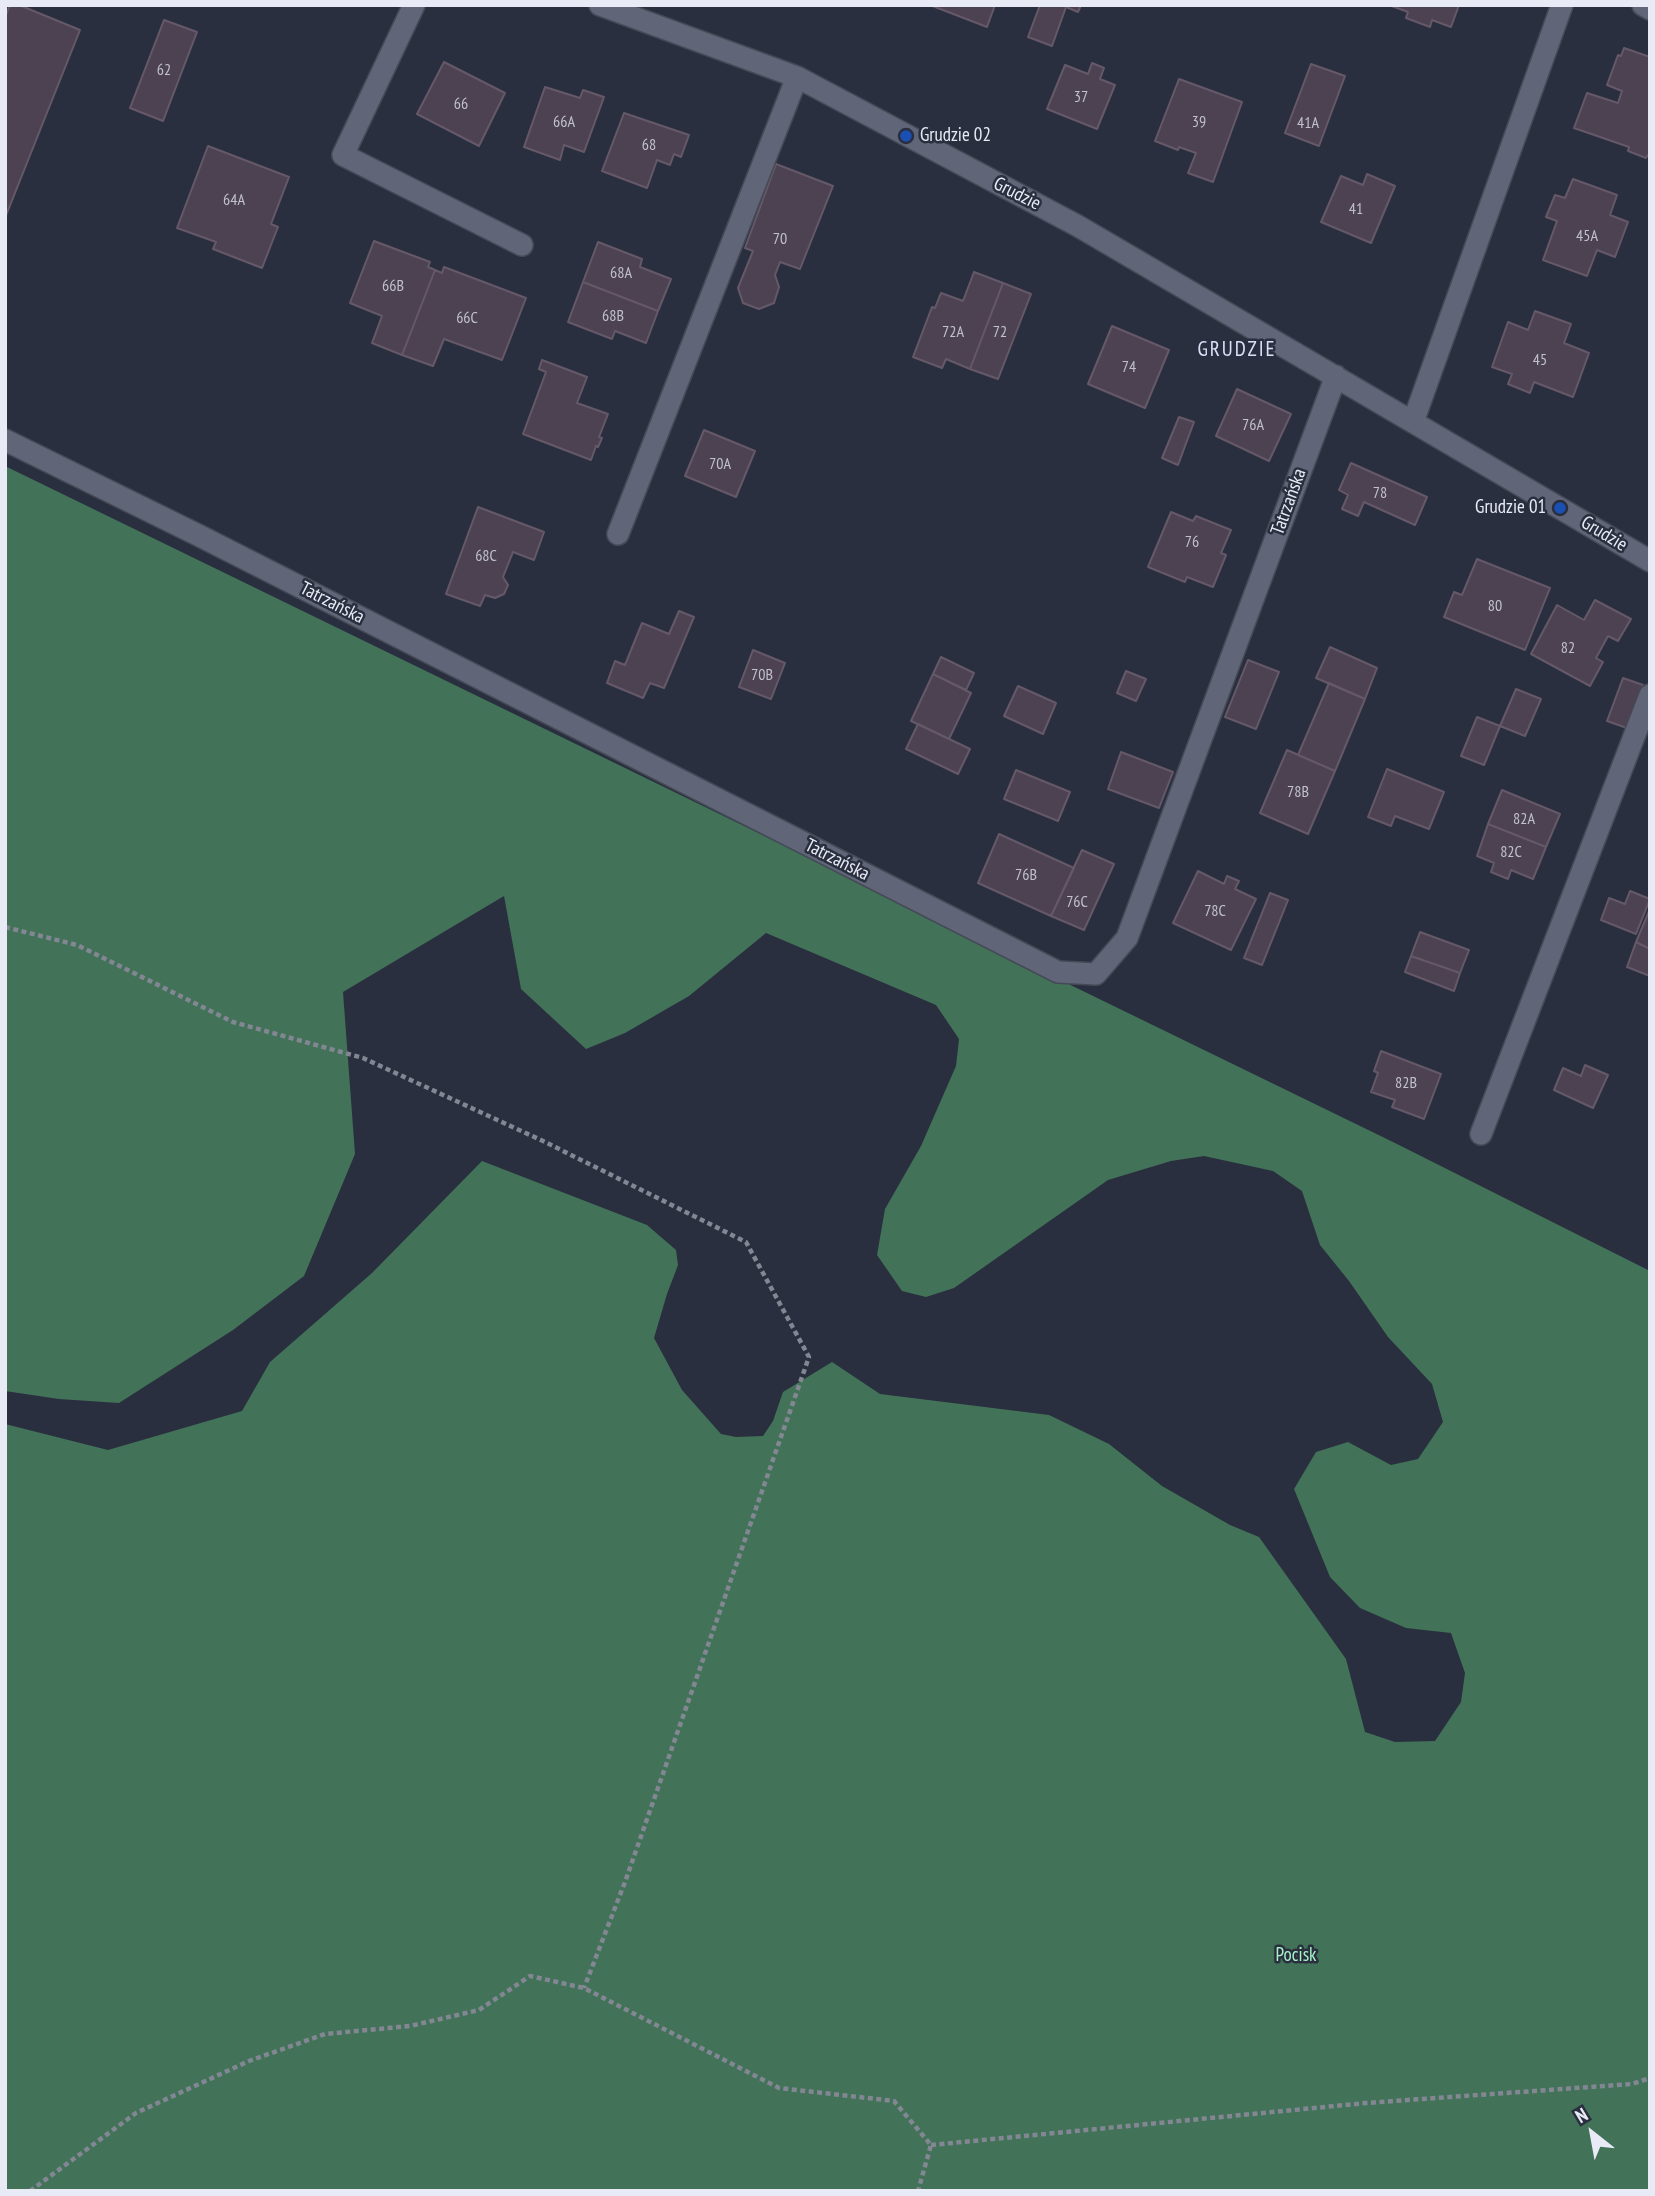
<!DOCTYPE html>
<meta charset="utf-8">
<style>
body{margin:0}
#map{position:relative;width:1655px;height:2196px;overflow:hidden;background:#2a2f3f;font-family:"PT Sans Narrow",sans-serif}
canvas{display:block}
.frame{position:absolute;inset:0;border:7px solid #e8ebf6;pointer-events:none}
.north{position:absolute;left:1557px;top:2098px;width:70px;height:70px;-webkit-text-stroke:5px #2a2f3f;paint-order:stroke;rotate:329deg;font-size:19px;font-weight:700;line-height:28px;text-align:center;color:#e8ebf6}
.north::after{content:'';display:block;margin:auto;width:24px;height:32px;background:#e8ebf6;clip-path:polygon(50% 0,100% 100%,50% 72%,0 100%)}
</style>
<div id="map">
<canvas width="1655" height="2196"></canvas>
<div class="frame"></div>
<div class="north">N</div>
</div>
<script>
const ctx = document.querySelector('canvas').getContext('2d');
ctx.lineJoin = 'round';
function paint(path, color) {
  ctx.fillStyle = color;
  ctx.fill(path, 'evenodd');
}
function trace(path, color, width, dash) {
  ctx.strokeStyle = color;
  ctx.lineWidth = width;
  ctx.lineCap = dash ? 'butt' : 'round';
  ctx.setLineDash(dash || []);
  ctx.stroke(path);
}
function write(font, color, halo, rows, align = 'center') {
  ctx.font = font + ' "PT Sans Narrow",sans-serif';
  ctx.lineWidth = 5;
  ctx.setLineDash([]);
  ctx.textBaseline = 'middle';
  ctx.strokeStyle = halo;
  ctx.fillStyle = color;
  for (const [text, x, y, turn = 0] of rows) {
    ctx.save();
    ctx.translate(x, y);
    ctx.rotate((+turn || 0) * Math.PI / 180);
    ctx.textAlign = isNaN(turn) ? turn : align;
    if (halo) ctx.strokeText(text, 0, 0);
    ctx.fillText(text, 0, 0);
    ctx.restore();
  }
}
paint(new Path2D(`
 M5,466L1395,1143L1650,1271V2191H5V1424L108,1450L242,1411L270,1362L372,1273L482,1161L647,1225L676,1250L678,1265L667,1294L654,1338L682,1390L721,1434L736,1437L763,1436L773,1421L783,1392L832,1362L880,1394L1049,1415L1109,1444L1162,1486L1230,1525L1259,1537L1346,1659L1365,1732L1395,1742L1435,1741L1461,1702L1465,1673L1451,1633L1406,1628L1360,1608L1330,1577L1294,1489L1316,1452L1348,1442L1391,1465L1418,1459L1443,1422L1432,1384L1388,1337L1349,1281L1320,1245L1302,1191L1273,1171L1204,1156L1171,1161L1108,1180L954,1288L926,1297L902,1291L877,1255L885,1209L921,1146L956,1066L959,1039L936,1005L766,933L689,996L625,1033L586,1049L521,989L504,896L343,992L355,1154L304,1276L233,1330L119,1403L59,1399L5,1391Z`), '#427258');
const building = new Path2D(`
 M10,5H19L80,30L5,218V17Z
 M930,5H995L987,27Z
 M1040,5H1081L1078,12L1066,7L1052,46L1028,37Z
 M1389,5H1459L1451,27L1432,20L1430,27L1406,18L1408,12Z
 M164,20L197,32L163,121L130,108Z
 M1624,48L1650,57V156L1648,155L1646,158L1628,151L1629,147L1574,128L1587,93L1618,103L1622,91L1607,85L1618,55L1621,56Z
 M444,62L505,93L479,146L417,114Z
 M1092,63L1104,68L1100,79L1115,85L1097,129L1047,109L1065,65L1088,74Z
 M1311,64L1345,76L1319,146L1285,133Z
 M1179,79L1242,102L1213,182L1188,173L1196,153L1179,147L1178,150L1155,141Z
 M545,87L580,98L583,90L604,97L584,152L564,145L560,160L524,147Z
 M624,113L689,135L681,157L674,154L670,165L657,160L647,188L602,171Z
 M208,146L289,177L271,224L278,227L262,268L213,249L216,242L177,228Z
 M776,164L833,186L800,269L780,262L775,275L779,287L774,303L759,309L743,303L738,288L753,251L745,248Z
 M1367,174L1395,186L1371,243L1321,222L1341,176L1363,185Z
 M1573,179L1617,195L1610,215L1628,222L1615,257L1597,250L1587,276L1543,260L1557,221L1546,217L1555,195L1565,198Z
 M374,241L430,262L428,267L435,270L402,355L372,343L382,316L350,303Z
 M598,242L642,259L640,267L671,279L658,311L583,282Z
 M444,267L526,298L502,360L444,339L433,366L402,355L435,270L442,273Z
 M974,272L1003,283L970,369L946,359L942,368L913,357L932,307L935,308L941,293L963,301Z
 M583,282L658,311L646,343L615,331L612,339L568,322Z
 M1003,283L1031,294L998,379L970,369Z
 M1535,311L1571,324L1564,343L1589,353L1573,397L1534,382L1530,393L1508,384L1512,374L1492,367L1508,322L1528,330Z
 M1112,326L1169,350L1145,408L1088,384Z
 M542,360L587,377L577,403L608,414L599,437L602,438L598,447L596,446L591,460L523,434L546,372L539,369Z
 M1237,389L1291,414L1269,461L1216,436Z
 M1179,417L1194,422L1178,465L1162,458Z
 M704,430L755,451L736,497L685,476Z
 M1351,463L1427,497L1415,525L1364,502L1358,516L1342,509L1348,495L1339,490Z
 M478,507L544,532L534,560L513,552L503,577L508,585L504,594L495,598L485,595L480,606L446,594Z
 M1171,512L1193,521L1196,516L1231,530L1221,553L1226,555L1213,587L1187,577L1185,582L1148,567Z
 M1477,559L1550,588L1525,650L1444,617L1454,592L1462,595Z
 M1595,600L1631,619L1618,641L1608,636L1596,658L1603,662L1590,686L1531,654L1557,605L1584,620Z
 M679,611L694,617L664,688L650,683L643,698L607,683L615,661L625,665L642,623L669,634Z
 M1330,647L1377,668L1365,699L1316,678Z
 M753,650L785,663L771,699L739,687Z
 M941,657L974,673L966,690L933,674Z
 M1248,660L1279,672L1256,729L1225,717Z
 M1126,671L1146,679L1136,701L1117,693Z
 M933,674L971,693L949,739L911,721Z
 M1623,678L1643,685L1627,728L1607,721Z
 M1329,683L1365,699L1335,771L1298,755Z
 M1018,686L1056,703L1043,734L1004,716Z
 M1516,689L1541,699L1525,736L1500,726Z
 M1477,717L1500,726L1484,765L1461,756Z
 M918,724L970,749L958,774L906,749Z
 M1287,750L1335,771L1308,834L1260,813Z
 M1121,752L1173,772L1159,808L1108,789Z
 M1387,769L1444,792L1429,829L1395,816L1391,826L1368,817Z
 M1016,770L1070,792L1058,821L1004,799Z
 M1502,790L1560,814L1546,847L1488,824Z
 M1488,824L1546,847L1533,879L1511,870L1508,879L1491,872L1494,863L1477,856Z
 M999,834L1074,868L1051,916L978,883Z
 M1082,850L1114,864L1084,930L1051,916Z
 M1198,871L1224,884L1227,876L1239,881L1235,889L1256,899L1231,950L1173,923Z
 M1630,891L1650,899L1636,934L1601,920L1609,898L1625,904Z
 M1270,893L1288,900L1262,965L1244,958Z
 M1650,909V949L1636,942Z
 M1420,932L1469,950L1460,973L1411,956Z
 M1636,942L1650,949V976L1627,967Z
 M1411,956L1460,973L1454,991L1405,972Z
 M1381,1051L1441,1074L1424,1119L1392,1107L1395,1100L1371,1092L1378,1073L1374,1071Z
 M1585,1065L1608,1075L1593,1108L1554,1090L1563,1068L1581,1076Z`);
paint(building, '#4d4251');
trace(building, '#655969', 2);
const minor = new Path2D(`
 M414,5L343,155L522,245
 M600,5L797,77L1078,226L1650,561
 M1643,5L1650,9
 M1413,422L1562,5
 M5,440L200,536L1058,972L1096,974L1127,938L1336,376
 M618,534L797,77
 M1481,1134L1650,695`);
trace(minor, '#464a57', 24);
trace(new Path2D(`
 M5,927L77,945L233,1022L363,1058L543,1141L746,1242L809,1357L625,1882L584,1988
 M931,2145L1366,2103L1632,2084L1650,2078
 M30,2191L136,2113L249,2061L325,2034L410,2026L479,2010L530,1976L584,1988L779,2088L894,2101L931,2145L918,2191`), '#838794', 4.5, [5, 3.5]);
trace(minor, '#606678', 21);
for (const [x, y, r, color] of [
 [906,136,7,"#1a4fb4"],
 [1560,508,7,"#1a4fb4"]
]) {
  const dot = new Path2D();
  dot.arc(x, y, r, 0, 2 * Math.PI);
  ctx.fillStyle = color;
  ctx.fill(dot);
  trace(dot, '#2a2f3f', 2.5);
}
write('16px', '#c1c1cd', null, [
 ["62",164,70],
 ["37",1081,97],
 ["66",461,104],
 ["66A",564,122],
 ["39",1199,122],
 ["41A",1308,123],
 ["68",649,145],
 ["64A",234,200],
 ["41",1356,209],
 ["45A",1587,236],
 ["70",780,239],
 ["68A",621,273],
 ["66B",393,286],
 ["68B",613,316],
 ["66C",467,318],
 ["72A",953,332],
 ["72",1000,332],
 ["45",1540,360],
 ["74",1129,367],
 ["76A",1253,425],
 ["70A",720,464],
 ["78",1380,493],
 ["76",1192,542],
 ["68C",486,556],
 ["80",1495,606],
 ["82",1568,648],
 ["70B",762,675],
 ["78B",1298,792],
 ["82A",1524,819],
 ["82C",1511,852],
 ["76B",1026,875],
 ["76C",1077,902],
 ["78C",1215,911],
 ["82B",1406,1083]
]);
write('19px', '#e8ebf6', '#2a2f3f', [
 ["Grudzie 02",920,136],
 ["Grudzie 01",1546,508,"right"]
], 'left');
write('19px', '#e8ebf6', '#2a2f3f', [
 ["Grudzie",1017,194,27],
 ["Tatrzańska",1289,502,-70],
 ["Grudzie",1604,534,31],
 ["Tatrzańska",332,603,27],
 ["Tatrzańska",837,860,27]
]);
write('19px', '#a6f4c7', '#2a2f3f', [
 ["Pocisk",1296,1956]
]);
ctx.letterSpacing = '2px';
write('21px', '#d9e0f5', '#2a2f3f', [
 ["GRUDZIE",1237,350]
]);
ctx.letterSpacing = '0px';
</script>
